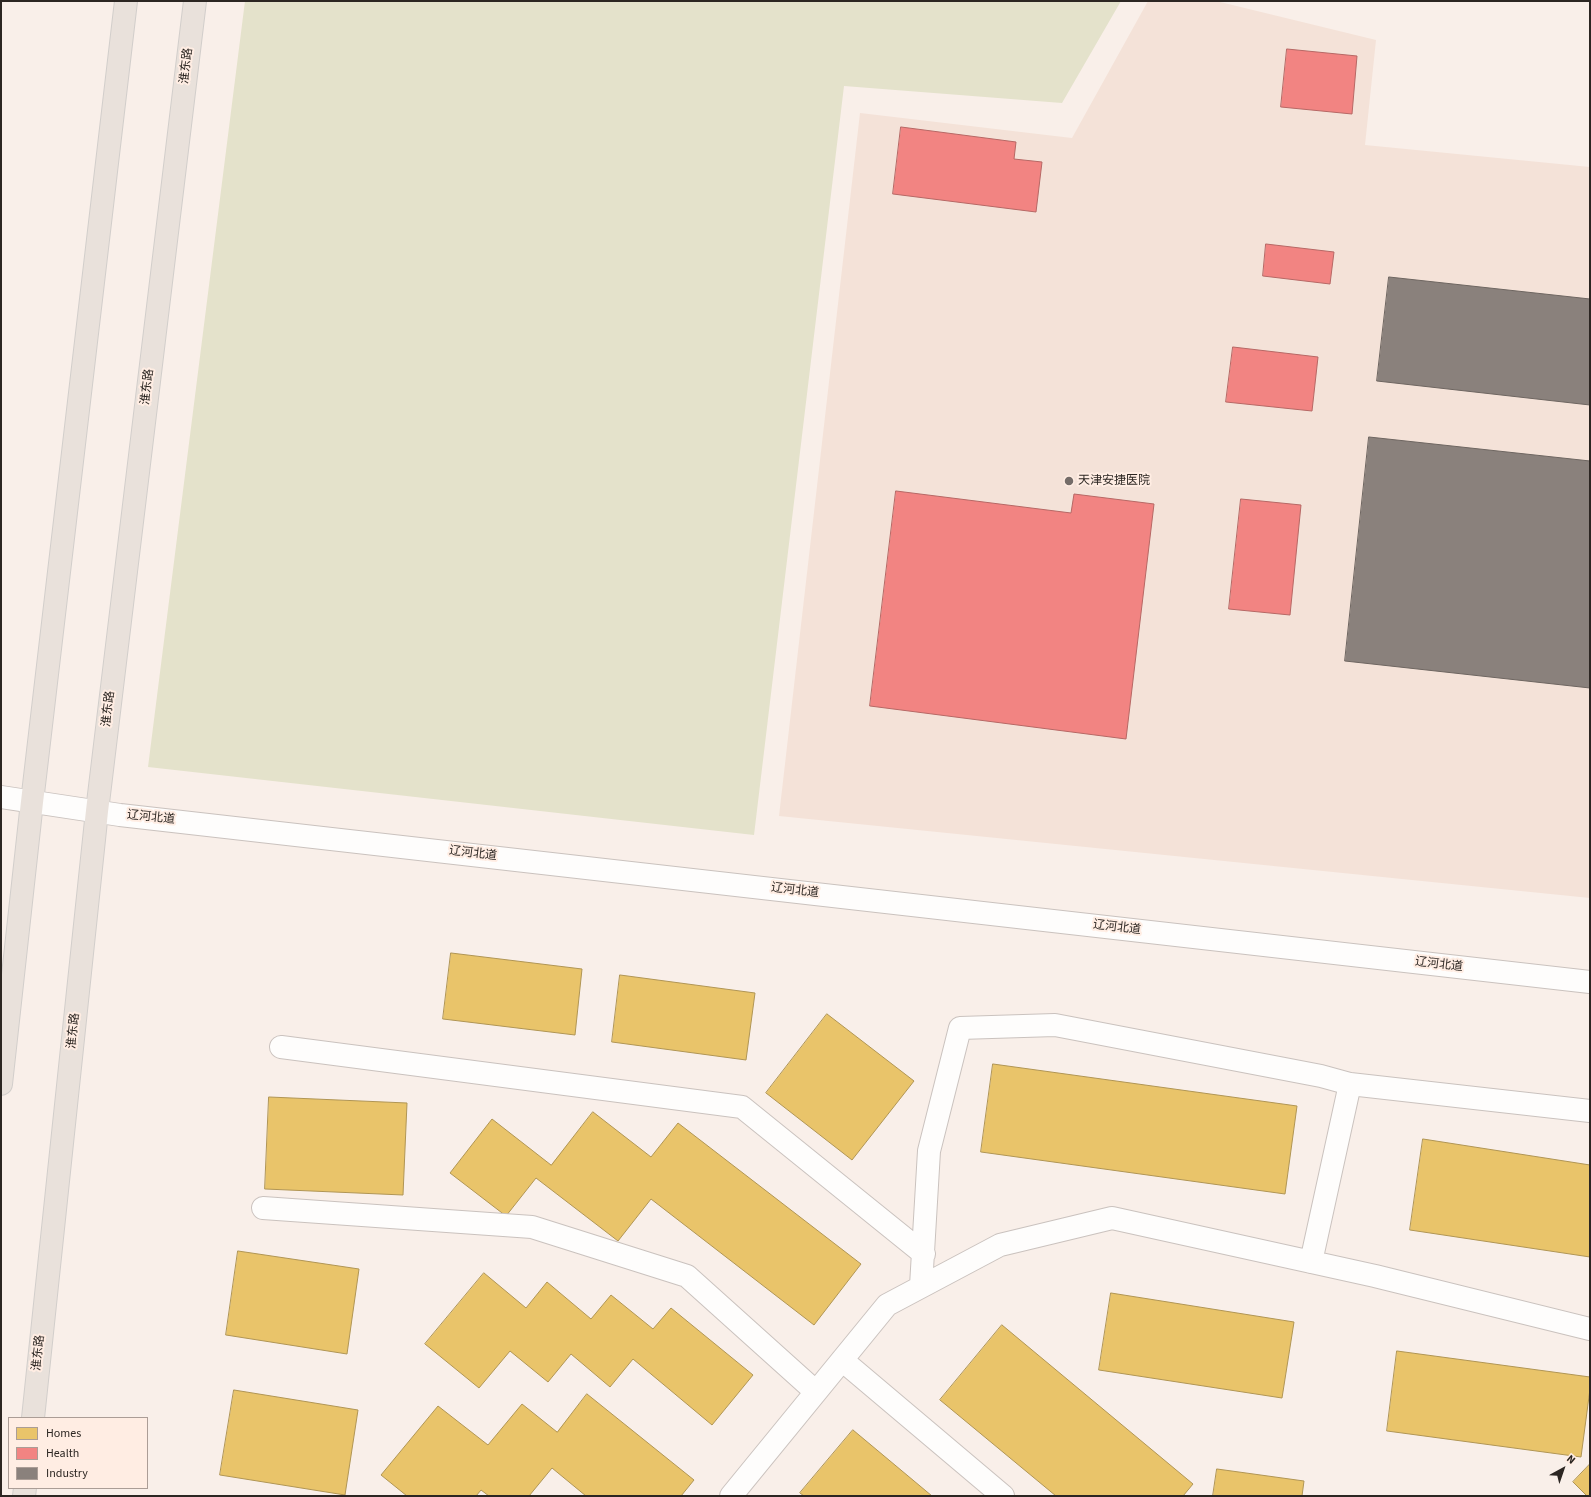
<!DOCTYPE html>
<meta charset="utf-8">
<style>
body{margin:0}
#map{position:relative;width:1591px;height:1497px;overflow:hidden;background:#f9efe9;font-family:"Source Sans 3",sans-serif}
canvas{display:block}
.frame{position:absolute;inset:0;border:2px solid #2c2622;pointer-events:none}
.legend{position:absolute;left:8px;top:1417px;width:140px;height:72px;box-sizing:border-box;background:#ffede3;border:1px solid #ab9d96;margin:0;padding:5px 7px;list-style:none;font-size:12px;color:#2c2622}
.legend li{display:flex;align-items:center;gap:8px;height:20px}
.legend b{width:20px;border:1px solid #ab9d96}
.north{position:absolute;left:1543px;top:1449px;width:40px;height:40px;-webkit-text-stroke:3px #ffede3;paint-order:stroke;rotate:40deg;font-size:11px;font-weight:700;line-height:16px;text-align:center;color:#2c2622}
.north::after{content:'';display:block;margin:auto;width:14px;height:18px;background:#2c2622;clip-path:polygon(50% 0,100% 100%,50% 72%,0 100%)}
</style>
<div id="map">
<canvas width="1591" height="1497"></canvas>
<div class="frame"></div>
<ul class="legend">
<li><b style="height:11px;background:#e9c46a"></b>Homes</li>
<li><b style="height:11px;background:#f28482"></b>Health</li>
<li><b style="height:11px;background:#8a817c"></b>Industry</li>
</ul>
<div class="north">N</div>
</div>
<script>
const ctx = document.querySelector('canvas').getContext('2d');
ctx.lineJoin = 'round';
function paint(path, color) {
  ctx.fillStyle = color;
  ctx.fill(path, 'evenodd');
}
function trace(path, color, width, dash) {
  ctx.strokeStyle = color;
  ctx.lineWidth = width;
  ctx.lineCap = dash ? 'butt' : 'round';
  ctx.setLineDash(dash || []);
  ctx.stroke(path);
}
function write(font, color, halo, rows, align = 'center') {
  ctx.font = font + ' "Source Sans 3","Noto Sans SC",sans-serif';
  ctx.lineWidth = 4;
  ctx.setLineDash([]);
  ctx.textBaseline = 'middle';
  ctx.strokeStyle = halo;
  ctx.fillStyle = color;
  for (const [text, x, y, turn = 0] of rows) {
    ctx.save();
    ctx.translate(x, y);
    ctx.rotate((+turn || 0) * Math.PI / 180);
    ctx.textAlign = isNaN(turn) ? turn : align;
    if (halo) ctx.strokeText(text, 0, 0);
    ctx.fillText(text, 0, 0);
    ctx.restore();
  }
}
paint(new Path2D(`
 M1148,1H1216L1376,40L1365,145L1590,167V898L779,816L860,113L1072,138Z`), '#f4e2d8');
paint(new Path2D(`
 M245,1H1121L1062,103L844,86L754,835L148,767Z`), '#e4e2cb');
const homes = new Path2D(`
 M451,953L582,969L575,1035L443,1019Z
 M620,975L755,993L746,1060L612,1042Z
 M827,1014L914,1081L852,1160L766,1093Z
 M993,1064L1297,1106L1285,1194L981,1152Z
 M269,1097L407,1103L403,1195L265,1189Z
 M593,1112L651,1157L678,1123L861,1264L814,1325L651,1199L618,1241L536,1178L506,1216L450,1173L492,1119L551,1165Z
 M1423,1139L1590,1165V1257L1410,1230Z
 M238,1251L359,1269L347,1354L226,1335Z
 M484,1273L526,1308L547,1282L591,1319L611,1295L653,1329L671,1308L753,1375L712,1425L633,1359L610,1387L571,1354L548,1382L510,1351L479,1388L425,1344Z
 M1111,1293L1294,1322L1282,1398L1099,1370Z
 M1002,1325L1193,1484L1183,1496H1056L940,1400Z
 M1397,1351L1590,1377V1389L1581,1457L1387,1431Z
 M234,1390L358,1410L345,1495L220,1475Z
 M587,1394L694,1480L681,1496H586L552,1468L529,1496H489L481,1490L476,1496H407L381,1475L438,1406L488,1445L522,1404L557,1432Z
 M853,1430L932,1496H804L800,1493Z
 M1590,1464V1496H1587L1573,1482Z
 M1217,1469L1304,1481L1302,1496H1213Z`);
paint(homes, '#e9c46a');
trace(homes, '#b09554', 1);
const health = new Path2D(`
 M1287,49L1357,56L1352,114L1281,107Z
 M901,127L1016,142L1014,159L1042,162L1036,212L893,194Z
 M1266,244L1334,252L1330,284L1263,276Z
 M1233,347L1318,357L1312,411L1226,402Z
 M896,491L1071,513L1074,494L1154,504L1126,739L870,706Z
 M1241,499L1301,505L1290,615L1229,609Z`);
paint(health, '#f28482');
trace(health, '#b76865', 1);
const industry = new Path2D(`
 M1389,277L1590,299V405L1377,381Z
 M1369,437L1590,461V688L1345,661Z`);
paint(industry, '#8a817c');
trace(industry, '#6e6661', 1);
const minor = new Path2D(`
 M1,797L120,815L1590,982
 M281,1047L742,1107L924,1254
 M1350,1084L1590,1111
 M263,1208L532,1227L687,1276L816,1392
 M921,1286L929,1151L960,1028L1055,1025L1321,1076L1350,1084L1311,1262
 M842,1360L1003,1496
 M731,1496L887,1305L1000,1245L1112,1218L1375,1276L1590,1329`);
const major = new Path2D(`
 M1,1084L32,802L126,1
 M33,1418L97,811L195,1
 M24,1496L25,1488`);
trace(minor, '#cac2be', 24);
trace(major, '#d2cecb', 24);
trace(minor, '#fefdfc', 22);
trace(major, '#e9e1db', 22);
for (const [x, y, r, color] of [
 [1069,481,5,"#746c68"]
]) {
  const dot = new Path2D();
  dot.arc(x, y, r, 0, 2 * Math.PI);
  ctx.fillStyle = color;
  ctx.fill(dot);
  trace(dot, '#ffede3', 1.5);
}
write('12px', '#2c2622', '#ffede3', [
 ["淮东路",187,66,-83],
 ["淮东路",148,387,-83],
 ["淮东路",109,709,-83],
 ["辽河北道",151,818,6],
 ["辽河北道",473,854,7],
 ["辽河北道",795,891,7],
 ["辽河北道",1117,928,7],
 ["辽河北道",1439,965,7],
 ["淮东路",74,1031,-84],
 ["淮东路",39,1353,-84]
]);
write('12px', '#2c2622', '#ffede3', [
 ["天津安捷医院",1078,481]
], 'left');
</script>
